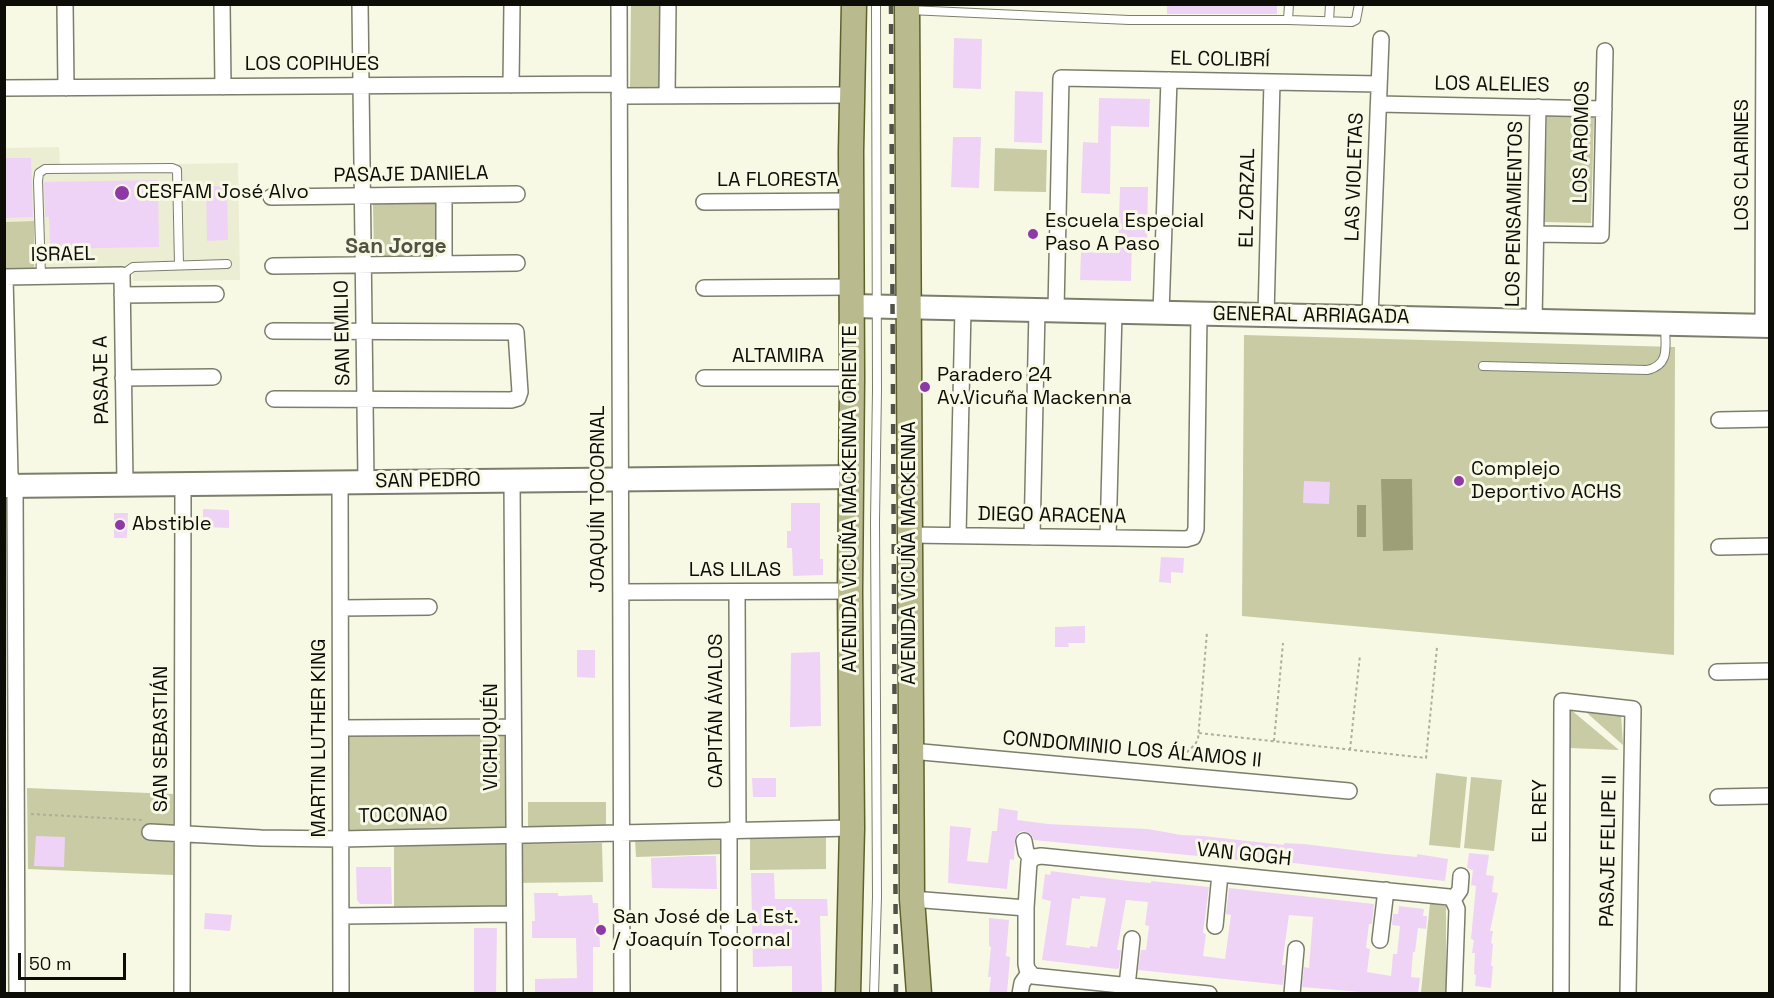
<!DOCTYPE html>
<meta charset="utf-8">
<style>
body{margin:0}
#map{position:relative;width:1774px;height:998px;overflow:hidden;background:#f7f9e5;font-family:"Space Grotesk",sans-serif}
canvas{display:block}
.frame{position:absolute;inset:0;border:6px solid #0d0d07;pointer-events:none}
.scale{position:absolute;left:18px;top:953px;width:108px;height:27px;box-sizing:border-box;border:3px solid #0d0d07;border-top:0;padding-left:8px;font-size:18px;line-height:21px;white-space:nowrap;color:#0d0d07;-webkit-text-stroke:4px #f7f9e5;paint-order:stroke}
</style>
<div id="map">
<canvas width="1774" height="998"></canvas>
<div class="frame"></div>
<div class="scale">50 m</div>
</div>
<script>
const ctx = document.querySelector('canvas').getContext('2d');
ctx.lineJoin = 'round';
function paint(path, color) {
  ctx.fillStyle = color;
  ctx.fill(path, 'evenodd');
}
function trace(path, color, width, dash) {
  ctx.strokeStyle = color;
  ctx.lineWidth = width;
  ctx.lineCap = dash ? 'butt' : 'round';
  ctx.setLineDash(dash || []);
  ctx.stroke(path);
}
function write(font, color, halo, rows, align = 'center') {
  ctx.font = font + ' "Space Grotesk",sans-serif';
  ctx.lineWidth = 6;
  ctx.setLineDash([]);
  ctx.textBaseline = 'middle';
  ctx.strokeStyle = halo;
  ctx.fillStyle = color;
  for (const [text, x, y, turn = 0] of rows) {
    ctx.save();
    ctx.translate(x, y);
    ctx.rotate((+turn || 0) * Math.PI / 180);
    ctx.textAlign = isNaN(turn) ? turn : align;
    if (halo) ctx.strokeText(text, 0, 0);
    ctx.fillText(text, 0, 0);
    ctx.restore();
  }
}
paint(new Path2D(`
 M59,147L60,166L238,163L240,280L133,281L132,267L34,268V221L5,222L4,148Z`), '#ebeed3');
paint(new Path2D(`
 M631,5H664L662,87L630,88Z
 M1547,116L1594,118L1591,223L1544,222Z
 M995,148L1047,150L1046,192L994,191Z
 M373,202H438L439,262L374,263Z
 M34,221V268L5,269V222Z
 M1244,335L1675,347L1674,655L1242,616Z
 M1578,705L1621,713L1623,745Z
 M1570,709L1619,750L1570,748Z
 M506,731L507,829L350,831L349,733Z
 M1436,773L1467,777L1460,848L1429,845Z
 M1471,777L1502,780L1494,851L1464,848Z
 M27,788L173,794V875L28,869Z
 M528,802H606V827L528,829Z
 M723,836L724,854L636,857L635,839Z
 M826,836V869L750,870V837Z
 M602,843L603,882L508,883V909L394,910V845Z
 M1430,903L1446,906V993H1421Z`), '#c8cba4');
paint(new Path2D(`
 M1381,479H1412L1413,550L1383,551Z
 M1357,505H1366V537H1357Z`), '#9da076');
paint(new Path2D(`
 M1167,4H1277V14H1167Z
 M954,38L982,39L981,89L953,88Z
 M1015,91L1043,92L1042,143L1014,142Z
 M1099,98L1150,99L1149,127L1111,126L1110,194L1081,193L1083,142L1098,143Z
 M953,137H981L979,188L951,187Z
 M4,158H31L33,217L4,218Z
 M158,180L159,247L50,249L49,217H45L44,182Z
 M206,186H227L228,240L207,241Z
 M1120,187H1148L1147,238L1132,237L1131,281L1080,280L1081,252L1118,253Z
 M1304,481L1330,482L1329,504L1303,503Z
 M791,503H820V559H823V575L793,576L792,548H787V531H791Z
 M203,509L229,510V528L203,527Z
 M114,513H128L127,538H114Z
 M1161,557L1184,558L1183,573L1171,572V583L1159,582Z
 M1085,626V643H1068L1069,647H1055V627Z
 M577,650H595V678L577,677Z
 M820,652L821,726L790,727L791,653Z
 M752,778H776V797H753Z
 M999,808L1018,811L1017,820L1048,824L1148,829L1181,835L1203,836L1284,845V843L1304,844L1385,854L1417,857V854L1448,859L1445,881L1293,863L1259,862L1044,841L1034,840L1031,834L1023,831L1018,833L1015,838L1014,860L1010,859L1007,889L948,883L950,826L971,828L967,861L988,863L992,831H997Z
 M36,836L65,837L64,867L34,866Z
 M1469,853L1489,855L1486,875L1494,876L1492,892L1498,893L1490,931H1493L1491,943L1493,944L1491,966H1493L1491,988L1475,986L1476,975L1474,974L1475,953H1472L1474,940L1471,939L1476,886L1471,885L1473,870L1467,868Z
 M692,856H716L717,889L652,888L651,858Z
 M356,867H391L392,904H360L357,900Z
 M1051,871L1128,881L1151,883V881L1209,887L1203,933L1206,934L1203,956L1225,959L1231,915L1226,914L1229,888L1374,904L1372,924H1369L1366,948L1370,949L1367,972L1391,976L1393,954H1397L1400,926L1392,925L1393,914H1398L1399,906L1424,909L1423,916H1427L1426,929L1418,928L1415,952H1413L1411,977L1420,978L1418,993H1373L1302,987L1304,967L1309,968L1313,917L1289,915L1282,965H1285L1283,985L1138,970L1141,950H1146L1149,926L1145,925L1148,902L1126,900L1117,950H1121L1119,968L1117,969L1042,960L1051,901L1042,899L1045,874L1050,875ZM1080,896L1106,898L1097,947L1090,946V948L1066,945L1072,898L1080,899Z
 M751,873H774L775,899H827L828,916H820L822,993H792V966L753,967Z
 M534,893H558V896L592,895L593,903H598L600,947H593V993H535V979L577,978L576,938H532V921H535Z
 M205,913L232,915L230,931L204,929Z
 M989,918L1009,920L1006,956L1010,957L1007,993H989L991,977H988L991,947L989,946Z
 M474,928H497L496,993H474Z`), '#efd3f7');
const lane = new Path2D(`
 M1289,4L1288,20L1352,22L1356,20L1359,4
 M909,10L1129,20H1288
 M1329,21L1330,4
 M122,275L133,267L227,264
 M41,276L38,181L39,173L45,169L172,168L177,170L179,265
 M1483,366L1647,370C1671,365 1665,345 1665,325
 M874,994L877,897L875,521L877,390L876,4`);
const street = new Path2D(`
 M65,4L66,88
 M222,4L223,87
 M360,4L366,482
 M619,4L622,994
 M511,85L512,4
 M4,88L619,84
 M619,96L853,95
 M667,96L668,4
 M1379,104L1604,109
 M444,195V264
 M271,197L517,194
 M704,202L851,201
 M1536,234L1601,235L1605,51
 M273,266L517,263
 M704,288L852,287
 M122,295L216,294
 M1056,310L1061,78L1379,84
 M1161,313L1169,80
 M1266,315L1272,82
 M1370,317L1381,39
 M1534,321L1538,107
 M1763,326L1764,4
 M273,331L516,332L520,392L518,398L511,400L274,399
 M123,378L213,377
 M704,378H852
 M1719,420L1770,419
 M512,480L515,994
 M340,482L341,994
 M910,535L1186,539L1193,537L1196,529L1199,314
 M958,535L963,308
 M1032,537L1037,310
 M1108,538L1114,312
 M1719,547L1770,546
 M621,592L850,591
 M737,592L738,830
 M341,608L429,607
 M1717,672L1770,671
 M341,728L513,727
 M911,751L1349,791
 M1718,797L1770,796
 M729,830V994
 M150,832L261,838L341,839L852,828
 M1024,841L1026,852L1032,859
 M912,899L1026,908
 M1453,900L1460,890L1461,876
 M341,916L514,914
 M1215,926L1220,874
 M1380,940L1386,890
 M1127,986L1132,939
 M17,994L15,485L10,475L5,277L122,275L125,484
 M182,994L183,484
 M1020,994L1022,983L1029,973
 M1209,994L1033,976L1027,969L1026,964V908L1029,862L1035,857L1041,856L1449,897L1453,900L1457,909L1454,994
 M1292,994L1296,949
 M1561,994L1562,701L1633,709L1628,994`);
const secondary = new Path2D(`
 M852,306L1770,326
 M4,486L851,477`);
const primary = new Path2D(`
 M907,4L912,899L919,994
 M848,994L852,828L850,591L852,378L851,151L854,4`);
trace(lane, '#7c7e6c', 10);
trace(street, '#7c7e6c', 18);
trace(secondary, '#7c7e6c', 26);
trace(primary, '#5f612d', 27);
trace(new Path2D(`
 M1199,733L1426,758L1437,647
 M1274,741L1283,643
 M1350,750L1360,655
 M1180,762C1183,752 1194,749 1198,739L1207,632
 M31,814L142,820`), '#acae9e', 2, [3, 3]);
trace(lane, '#fff', 8);
trace(street, '#fff', 15);
trace(secondary, '#fff', 22);
trace(primary, '#b9bb8e', 24);
trace(new Path2D(`
 M891,4L896,994`), '#505147', 4.5, [10, 10]);
for (const [x, y, r, color] of [
 [122,193,8,"#8e39a6"],
 [1033,234,6,"#8e39a6"],
 [925,387,6,"#8e39a6"],
 [1459,481,6,"#8e39a6"],
 [120,525,6,"#8e39a6"],
 [601,930,6,"#8e39a6"]
]) {
  const dot = new Path2D();
  dot.arc(x, y, r, 0, 2 * Math.PI);
  ctx.fillStyle = color;
  ctx.fill(dot);
  trace(dot, '#f7f9e5', 2);
}
write('20px', '#0d0d07', '#f7f9e5', [
 ["EL COLIBRÍ",1220,60,1],
 ["LOS COPIHUES",312,65],
 ["LOS ALELIES",1492,85,1],
 ["LOS AROMOS",1582,142,-89],
 ["LOS CLARINES",1743,165,-90],
 ["PASAJE DANIELA",411,175,-1],
 ["LAS VIOLETAS",1355,177,-88],
 ["LA FLORESTA",778,181],
 ["EL ZORZAL",1248,198,-89],
 ["LOS PENSAMIENTOS",1515,214,-89],
 ["ISRAEL",63,255,-1],
 ["GENERAL ARRIAGADA",1311,316,1],
 ["SAN EMILIO",343,333,-91],
 ["ALTAMIRA",778,357],
 ["PASAJE A",102,380,-91],
 ["SAN PEDRO",428,481,-1],
 ["JOAQUÍN TOCORNAL",599,499,-90],
 ["AVENIDA VICUÑA MACKENNA ORIENTE",851,499,-90],
 ["DIEGO ARACENA",1052,516,1],
 ["AVENIDA VICUÑA MACKENNA",910,553,-90],
 ["LAS LILAS",735,571],
 ["CAPITÁN ÁVALOS",717,711,-90],
 ["VICHUQUÉN",492,737,-90],
 ["MARTIN LUTHER KING",320,738,-90],
 ["SAN SEBASTIÁN",162,739,-90],
 ["CONDOMINIO LOS ÁLAMOS II",1132,750,5],
 ["EL REY",1541,811,-90],
 ["TOCONAO",403,816,-1],
 ["PASAJE FELIPE II",1609,851,-89],
 ["VAN GOGH",1244,855,6]
]);
write('20px', '#0d0d07', '#f7f9e5', [
 ["CESFAM José Alvo",136,193],
 ["Escuela Especial",1045,222],
 ["Paso A Paso",1045,245],
 ["Paradero 24",937,376],
 ["Av.Vicuña Mackenna",937,399],
 ["Complejo",1471,470],
 ["Deportivo ACHS",1471,493],
 ["Abstible",132,525],
 ["San José de La Est.",613,918],
 ["/ Joaquín Tocornal",613,941]
], 'left');
write('bold 21px', '#515342', '#f7f9e5', [
 ["San Jorge",396,247]
]);
</script>
